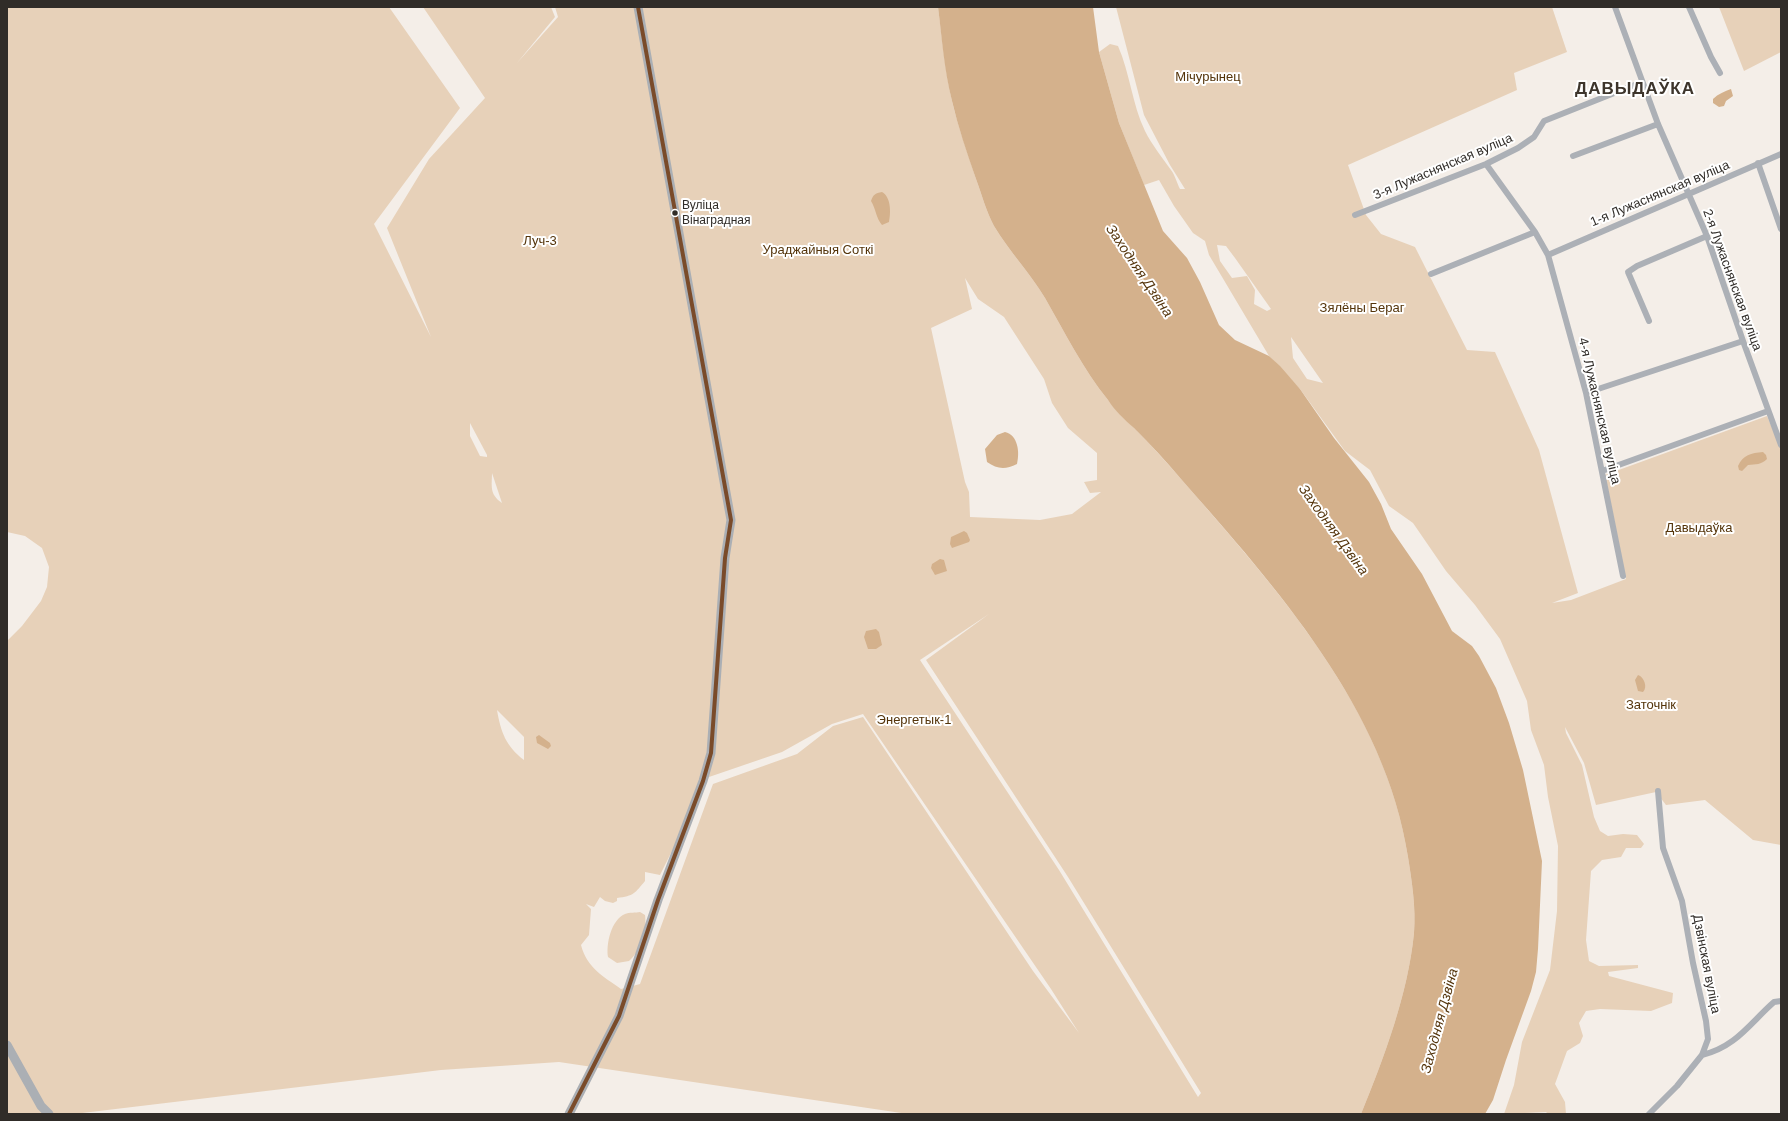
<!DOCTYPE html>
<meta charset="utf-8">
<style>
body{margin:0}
#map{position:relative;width:1788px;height:1121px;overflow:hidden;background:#f4eee8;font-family:Helvetica,sans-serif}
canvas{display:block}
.frame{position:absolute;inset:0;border:8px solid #302c28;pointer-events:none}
</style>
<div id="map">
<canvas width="1788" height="1121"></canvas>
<div class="frame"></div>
</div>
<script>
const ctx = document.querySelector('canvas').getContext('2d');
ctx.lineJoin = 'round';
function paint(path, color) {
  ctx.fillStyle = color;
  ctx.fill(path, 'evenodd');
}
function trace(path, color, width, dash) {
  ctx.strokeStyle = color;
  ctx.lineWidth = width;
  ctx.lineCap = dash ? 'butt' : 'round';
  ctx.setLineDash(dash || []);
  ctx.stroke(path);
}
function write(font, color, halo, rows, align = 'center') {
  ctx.font = font + ' Helvetica,sans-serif';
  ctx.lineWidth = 4;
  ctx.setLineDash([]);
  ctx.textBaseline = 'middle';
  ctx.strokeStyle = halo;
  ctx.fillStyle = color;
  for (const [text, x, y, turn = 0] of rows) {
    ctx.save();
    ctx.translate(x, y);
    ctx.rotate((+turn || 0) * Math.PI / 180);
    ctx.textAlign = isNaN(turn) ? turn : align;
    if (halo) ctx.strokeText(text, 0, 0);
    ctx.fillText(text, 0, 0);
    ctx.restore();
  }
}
paint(new Path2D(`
 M7,7H389L460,108L374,224L431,337L387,228L429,159L485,98L423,7H551L555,17L517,63L558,17L555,7H938C942,37 945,71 952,101C958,127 968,153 976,179C982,195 986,211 994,226C1009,251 1030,273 1045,298C1065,333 1083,369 1108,400C1117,412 1128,421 1138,432C1153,447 1167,463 1181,479C1276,588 1386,709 1408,857C1412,882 1416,908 1414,933C1408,994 1384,1058 1361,1114H908L559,1062L441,1070L74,1114H7V641L22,626L41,601L47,587L49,567L42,548L25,536L7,532ZM965,278L978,299L1004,317L1044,379L1052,403L1068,428L1097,453V480L1084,482L1090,493L1101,492L1072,514L1040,520L970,517L969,492L965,482L931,328L972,309ZM470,423L487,455V457L480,456L470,436ZM492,472V473L502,503C489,494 492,486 492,472ZM989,614L926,660L1068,877L1201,1093L1198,1097L1059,870L920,660ZM497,710L524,737V760C506,746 501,733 497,710ZM863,714L1051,989L1079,1033L1033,971L863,717L833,726L797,754L713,784L640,984L621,989C603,976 587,968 581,945L589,935L591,909L586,904L594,907L600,897L605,901L613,903L617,901V898C634,896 635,893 645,881V872L660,875L709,777L782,752L832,724Z
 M1116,7H1552L1567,52L1514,73L1517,90L1348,165L1366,215L1381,234L1415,247L1467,350L1495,352L1539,450L1578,593L1552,603L1571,600L1626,579L1605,475L1767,416L1778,442H1781V845L1753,840L1705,800L1666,805L1656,792L1596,805L1584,763L1565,727L1566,733L1582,765L1594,817L1600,831L1608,836L1623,834L1637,835L1644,844L1641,848H1626L1621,857L1602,860L1591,871L1586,940L1589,961L1599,966L1638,965V968L1608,972L1609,976L1673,993L1672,1003L1651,1011L1600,1009L1586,1011L1579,1023L1583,1036L1580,1043L1567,1051L1555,1084L1565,1102L1566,1114H1548L1546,1112L1504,1114L1514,1085L1522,1042L1550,970L1557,911L1558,846L1548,797L1544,765L1531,730L1527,701L1500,639L1475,605L1446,571L1413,523L1389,506L1370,470L1345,451L1300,389L1269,356L1209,255L1205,241L1193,233L1174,206L1159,180L1144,185L1119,123L1099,52L1110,44L1118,46C1130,73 1132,104 1145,131C1152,145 1162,157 1171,170C1175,175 1177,183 1180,189H1185L1170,165L1144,115ZM1217,245L1226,246L1235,258L1271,309L1267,311L1254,304L1255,290L1247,276L1232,278L1220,261ZM1291,337L1323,383L1307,379L1293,358Z
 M1719,7H1781V52L1744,71Z
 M640,912L645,915C647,929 641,951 629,961L617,963L608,957C606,944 611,920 625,914C629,912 636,913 640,912Z`), '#e7d1b9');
paint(new Path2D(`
 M938,7H1093L1099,52L1119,123L1163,231L1187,258L1200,282L1219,325L1235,340L1269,356L1280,366L1300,389L1334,438L1369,482L1381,504L1391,529L1422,574L1452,631L1472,646L1479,656L1496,688L1509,723L1523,770L1542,861L1538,949L1536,972L1531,991L1506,1060L1493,1100L1485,1114H1361C1384,1058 1408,994 1414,933C1416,908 1412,882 1408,857C1386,710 1276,587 1181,479C1166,461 1150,444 1134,428C1124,419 1115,411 1108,400C1083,369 1065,333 1045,298C1030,273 1009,251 994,226C986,211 982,195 976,179C967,153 958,127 952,101C944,70 942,38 938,7Z
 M1731,89L1733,96L1726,101L1724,106L1719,107L1713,103V99C1718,94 1725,91 1731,89Z
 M882,192C891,197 891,212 889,222L882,225C876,218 876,209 871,201C873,195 875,193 882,192Z
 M1005,432C1018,435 1020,452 1017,464C1005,470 997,469 987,462L985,449L997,435Z
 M1763,452L1766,455L1767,459C1761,465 1756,464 1748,465L1742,471L1739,470L1738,466C1743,455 1751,453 1763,452Z
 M964,531L967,533L970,540L969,542L952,548L950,544L951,537Z
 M940,559L944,560L947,571L935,575L931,568L932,564Z
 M876,629L879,632L882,645L876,649H868L864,637L866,631Z
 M1638,675C1644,677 1648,687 1643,692L1638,691L1635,680Z
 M539,735L550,743L551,746L548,749L537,743L536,737Z`), '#d4b18c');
trace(new Path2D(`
 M1615,7L1658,124L1707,236L1743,341L1781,445
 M1689,7L1711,57L1720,73
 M1573,156L1658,124
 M1758,163L1781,229
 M1486,164L1535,232L1548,255L1586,393L1623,576
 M1355,215L1486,164L1518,148L1534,137L1544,121L1642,82
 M1548,255L1781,154
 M1431,274L1535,232
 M1649,321L1628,272L1637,266L1707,236
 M1586,393L1743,341
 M1602,471L1768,411
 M1702,1055C1736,1047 1750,1023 1774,1002L1781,1001
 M1649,1114L1677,1086L1702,1055L1708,1039L1706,1021L1693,963L1682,901L1663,848L1658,791`), '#acb0b6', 6);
trace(new Path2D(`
 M7,1045L41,1106L49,1114
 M569,1114L619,1016L658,900L703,781L711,753L725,558L731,520L638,7`), '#abafb4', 9);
trace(new Path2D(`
 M569,1114L619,1016L658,900L703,781L711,753L725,558L731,520L638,7`), '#7a4b2a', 4);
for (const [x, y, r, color] of [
 [675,213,3.5,"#302c28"]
]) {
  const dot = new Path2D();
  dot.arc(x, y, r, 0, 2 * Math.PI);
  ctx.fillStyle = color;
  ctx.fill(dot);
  trace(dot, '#fff', 1.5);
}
write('12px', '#302c28', '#fff', [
 ["Вуліца",682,206],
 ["Вінаградная",682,221]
], 'left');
write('13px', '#54340a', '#fff', [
 ["Мічурынец",1208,77],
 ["Луч-3",540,241],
 ["Ураджайныя Соткі",818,250],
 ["Зялёны Бераг",1362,308],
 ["Давыдаўка",1699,528],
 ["Заточнік",1651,705],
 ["Энергетык-1",914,720]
]);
write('13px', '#302c28', '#fff', [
 ["3-я Лужаснянская вуліца",1443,167,-23],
 ["1-я Лужаснянская вуліца",1660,194,-23],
 ["2-я Лужаснянская вуліца",1732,280,70],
 ["4-я Лужаснянская вуліца",1599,411,77],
 ["Дзвінская вуліца",1706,964,79]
]);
write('italic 14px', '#54340b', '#fff', [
 ["Заходняя Дзвіна",1139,271,56],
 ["Заходняя Дзвіна",1333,530,54],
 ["Заходняя Дзвіна",1440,1021,-75]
]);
ctx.letterSpacing = '1px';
write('bold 17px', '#3d352c', '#fff', [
 ["ДАВЫДАЎКА",1635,89]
]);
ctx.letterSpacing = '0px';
</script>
